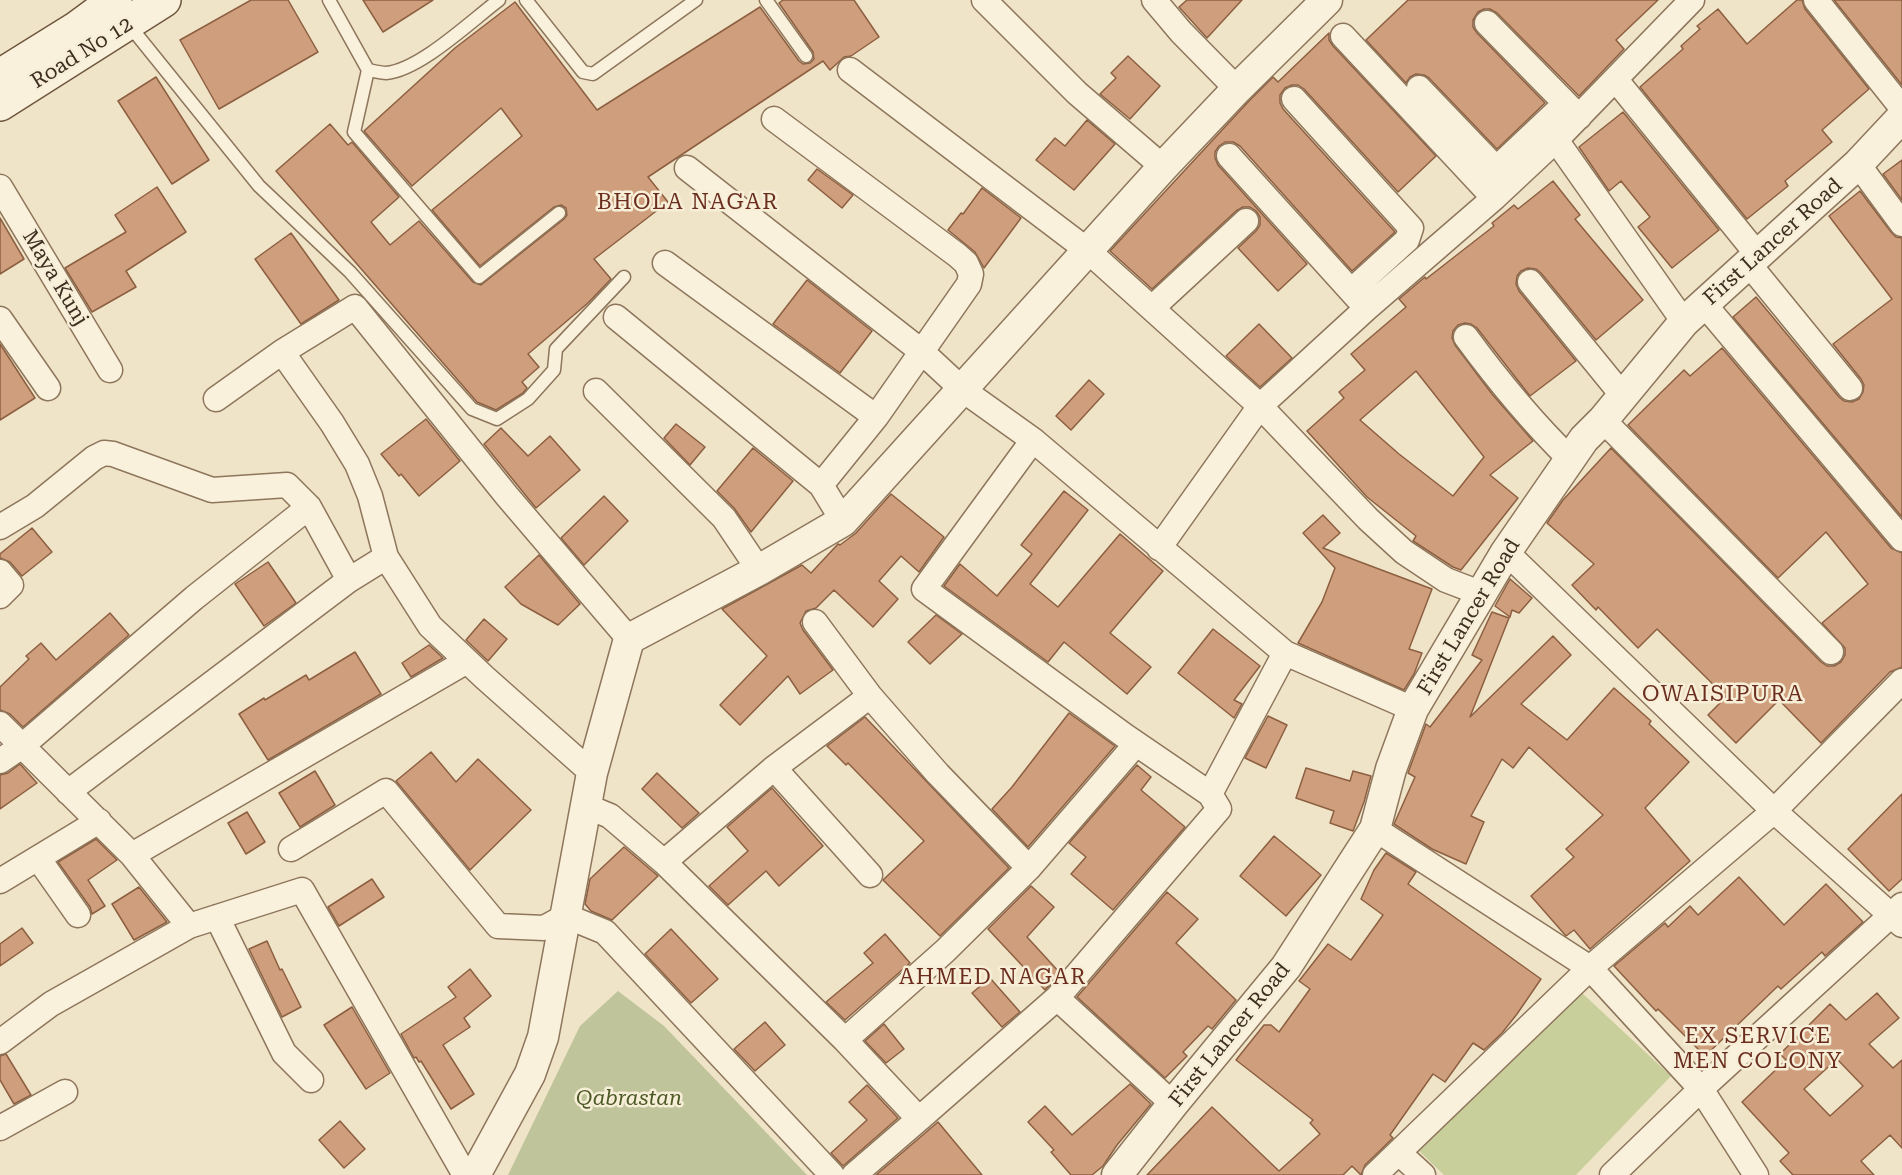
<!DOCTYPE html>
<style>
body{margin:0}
canvas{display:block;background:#f0e4c8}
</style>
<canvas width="1902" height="1175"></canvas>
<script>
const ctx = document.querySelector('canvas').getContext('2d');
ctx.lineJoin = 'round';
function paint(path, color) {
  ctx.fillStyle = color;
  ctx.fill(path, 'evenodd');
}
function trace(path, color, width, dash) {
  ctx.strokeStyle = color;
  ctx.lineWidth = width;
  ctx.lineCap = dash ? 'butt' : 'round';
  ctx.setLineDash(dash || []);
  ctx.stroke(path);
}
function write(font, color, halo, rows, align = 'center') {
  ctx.font = font + ' "Roboto Serif",serif';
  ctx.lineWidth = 5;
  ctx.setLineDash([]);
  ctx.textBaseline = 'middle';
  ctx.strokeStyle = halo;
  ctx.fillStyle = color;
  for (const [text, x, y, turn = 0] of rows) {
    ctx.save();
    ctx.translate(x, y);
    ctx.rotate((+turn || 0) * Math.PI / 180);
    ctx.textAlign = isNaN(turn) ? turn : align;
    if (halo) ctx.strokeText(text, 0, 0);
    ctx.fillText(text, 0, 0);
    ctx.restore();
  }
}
paint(new Path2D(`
 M1581,992L1671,1076L1576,1175H1444L1418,1150L1492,1081Z`), '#c9cf9b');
paint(new Path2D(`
 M618,991L664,1026L807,1175H508L580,1026Z`), '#bfc49a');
const building = new Path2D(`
 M251,0H288L318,52L219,109L180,40Z
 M363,0H433L383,32Z
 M783,0H854L879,37L851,56L844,57L830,70L823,61L648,177L668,202L594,259L611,279L588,303L528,354L539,367L522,382L527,388L523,393L496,410L477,402L276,171L330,124L348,145L352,142L399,197L371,222L390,245L419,221L473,282L481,285L564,219L567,215L566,208L561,205L554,207L480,266L432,210L522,136L501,108L412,186L364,131L455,48L515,2L597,110L760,7L799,61L803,64L810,63L814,59L813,52L779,3Z
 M1187,0H1242L1207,38L1179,7Z
 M1408,0H1658L1616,40L1624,49L1579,96L1497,13L1490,9H1484L1478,12L1473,20V27L1477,33L1545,103L1497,149L1429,78L1424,75L1416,74L1410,77L1406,83L1366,40Z
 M1797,0H1802L1805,9L1869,89L1822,130L1832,142L1785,181L1788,186L1747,219L1640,87L1683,49L1681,46L1700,29L1697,26L1718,9L1747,44Z
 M1834,0H1902V85Z
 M1329,33V40L1333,46L1436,156L1398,192L1304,89L1298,85H1292L1285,88L1280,95V103L1283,109L1395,232L1352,271L1240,146L1233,142H1225L1219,146L1215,152V158L1218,165L1307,264L1278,291L1238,248L1256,231L1260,225V217L1256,211L1250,207H1243L1236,211L1152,289L1110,251L1249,101L1273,77L1278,82Z
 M1128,56L1160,86L1130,119L1100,94L1116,78L1111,73Z
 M156,77L209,160L172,184L118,101Z
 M1623,112L1719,230L1672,268L1638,227L1650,217L1621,181L1609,191L1579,147Z
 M1087,120L1115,144L1074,190L1036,160L1055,138L1065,146Z
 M1902,160V200L1883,174Z
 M817,169L853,195L842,208L808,180Z
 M1553,181L1580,215L1575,219L1643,300L1596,340L1541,273L1536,269L1528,268L1521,271L1517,276L1516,284L1519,291L1576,361L1530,396L1477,328L1471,324L1465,323L1458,325L1453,331L1452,338L1455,345L1492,394L1533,441L1490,475L1518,498L1461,570L1453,567L1413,541L1416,536L1367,497L1307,431L1344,398L1339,392L1365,370L1351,354L1406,307L1399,299L1425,277L1426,279L1494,226L1492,223L1514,205L1518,209ZM1416,371L1484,457L1453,496L1399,454L1360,420Z
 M157,187L186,232L126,271L136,287L92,312L65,268L126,232L115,215Z
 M982,188L1021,218L984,268L975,252L948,230L961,213L963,214Z
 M1860,191L1891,232L1896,237L1902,238V517L1733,317L1756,297L1839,397L1844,401L1852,402L1859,399L1863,392L1864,385L1861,379L1833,344L1892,299L1829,216Z
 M0,218L24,259L0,274Z
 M291,233L339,300L301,324L255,259Z
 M807,280L872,331L840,373L773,324Z
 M1259,324L1292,358L1260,387L1226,356Z
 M0,344L35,398L0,420Z
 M1722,348L1891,548L1902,553V667L1890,672L1821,743L1779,700L1736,743L1708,715L1726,697L1657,629L1638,648L1598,607L1596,610L1572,585L1594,564L1547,523L1563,500L1611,448L1821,662L1827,666H1834L1841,662L1845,655V648L1822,623L1868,584L1826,532L1778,578L1628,425L1684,370L1690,376Z
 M1089,380L1104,394L1071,430L1056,416Z
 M426,419L460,461L419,496L401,474L399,476L381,454Z
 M676,424L705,447L690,465L664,438Z
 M501,428L528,456L550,436L580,470L536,508L484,444Z
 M753,448L793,481L751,532L734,508L717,491Z
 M1064,491L1088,510L1030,584L1058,607L1120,534L1163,571L1110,633L1151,667L1127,694L1064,642L1048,662L944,586L960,564L997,596L1032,554L1021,545Z
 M891,494L944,537L919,572L901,556L879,581L898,599L873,627L834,590L816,608L806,611L800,623L803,630L833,670L800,694L788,676L740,725L720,705L767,656L722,609L802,565L811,573L838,544L840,545L856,533Z
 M604,496L628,521L584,565L561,538Z
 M1323,515L1340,533L1323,548L1432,589L1409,649L1422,653L1414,674L1404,690L1298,643L1322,602L1335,568L1303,533Z
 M32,528L52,552L22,576L10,562L0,558V554Z
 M539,555L580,604L558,625L521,604L505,587Z
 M268,562L296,603L264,626L235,584Z
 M1510,579L1532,598L1519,613L1512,610L1510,617L1495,606Z
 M1492,612L1509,618L1470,717L1553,636L1571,655L1521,704L1567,740L1614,688L1651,721L1649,724L1689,762L1645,808L1690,861L1590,949L1574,930L1566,936L1531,896L1574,857L1566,849L1603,815L1529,747L1513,768L1502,759L1471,816L1484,822L1466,864L1432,849L1394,824L1415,777L1408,773L1426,724L1430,727L1482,660L1472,655Z
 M110,613L129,635L23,727L10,714L0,710V687L29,659L26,656L41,643L56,660Z
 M936,615L962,634L930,664L908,642Z
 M484,619L507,639L488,661L466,640Z
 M1213,629L1260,666L1234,700L1242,704L1234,718L1178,673Z
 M429,645L443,658L411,677L402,663Z
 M355,652L381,694L268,760L239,714L264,698L265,700L306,675L309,680Z
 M1069,713L1115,746L1028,847L992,809L1012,787Z
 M1268,716L1287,725L1266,768L1245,758Z
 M865,717L1009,868L940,936L883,880L924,841L848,763L846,765L827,746Z
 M431,752L456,782L478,759L531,810L470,870L396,781Z
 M20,764L37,783L0,809V775L8,773Z
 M1137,765L1151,777L1141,790L1185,827L1113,910L1071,874L1086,857L1069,843Z
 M1306,768L1350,781L1353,771L1371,776L1364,802L1353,831L1330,823L1334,811L1296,798Z
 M315,771L335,805L300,827L279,793Z
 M657,773L699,813L682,828L642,789Z
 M772,788L823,846L779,886L766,871L728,905L709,886L748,851L727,827Z
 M1902,794V879L1889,891L1848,849Z
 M247,812L265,842L246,854L228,823Z
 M1274,836L1321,875L1286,916L1240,876Z
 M96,839L117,860L88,880L105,906L92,914L90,907L58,862Z
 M624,847L658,876L612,920L591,911L585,904L590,879Z
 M1386,853L1416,872L1408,884L1541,979L1517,1014L1502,1033L1484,1050L1473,1043L1445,1082L1433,1074L1390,1135L1393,1138L1365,1165L1361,1175L1352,1166L1343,1175H1147L1212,1107L1279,1171L1320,1134L1310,1123L1313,1120L1236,1060L1264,1025H1271L1279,1032L1310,989L1299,981L1328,944L1351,960L1383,915L1361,899L1374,870Z
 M1739,877L1784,925L1826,884L1863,922L1825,956L1822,952L1781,989L1778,986L1705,1056L1658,1009L1656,1011L1614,966L1665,923L1668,927L1690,906L1698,915Z
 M372,879L384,897L339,926L328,907Z
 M1031,886L1054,907L1027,937L1060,973L1045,990L988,929Z
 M139,887L167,922L134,940L112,904Z
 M1167,892L1198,919L1176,943L1236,1000L1212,1029L1208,1026L1183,1052L1187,1056L1165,1078L1077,997Z
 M22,928L33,943L0,966V944Z
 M671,929L718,979L691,1003L645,954Z
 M885,934L910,963L845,1020L826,1002L873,963L864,953Z
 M267,941L280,970L282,969L301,1007L282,1017L249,949Z
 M470,969L491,996L464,1018L470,1027L443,1045L474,1094L451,1109L421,1061L419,1062L416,1057L414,1058L401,1034L456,997L448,987Z
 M990,978L1020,1012L1002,1027L972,993Z
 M1877,993L1899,1018L1869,1044L1893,1068L1902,1060V1148L1890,1135L1861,1161L1874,1175H1793L1780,1161L1789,1153L1742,1102L1786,1060L1780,1054L1830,1004L1846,1020ZM1837,1059L1863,1086L1830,1116L1804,1089Z
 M352,1007L390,1073L366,1089L324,1025Z
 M765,1022L785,1045L755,1071L734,1049Z
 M884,1024L904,1049L886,1063L865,1041Z
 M6,1054L31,1095L14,1104L0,1080V1056Z
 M1130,1084L1151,1104L1117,1145L1103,1166L1092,1175H1071L1051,1152L1054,1150L1028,1122L1045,1106L1072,1135Z
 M867,1085L898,1118L843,1166L831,1153L867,1120L849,1102Z
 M340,1121L365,1149L344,1168L319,1140Z
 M938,1122L982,1175H876L924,1134Z`);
paint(building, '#cf9f7d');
trace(building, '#8d5f41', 1.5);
const service = new Path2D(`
 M329,0L368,70C373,71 381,73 386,73C420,70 471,21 499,0
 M526,0L583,72L593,74L696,0
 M766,0L806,56
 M129,25L259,186L350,272L472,409L497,419L528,399L554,370L556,349L624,277
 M368,70L354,132L479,277L559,213`);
const minor = new Path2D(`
 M984,0L1077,93L1163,167
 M1154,0L1181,32L1237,89
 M1816,0L1902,108
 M1487,23L1579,117
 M1343,36L1494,198
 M850,70L1087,250L1260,406L1368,519L1404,552L1446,580L1480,593
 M1616,80L1757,254
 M1419,88L1510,183
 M1294,99L1411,228L1407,240L1351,291
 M774,119L957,255L966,263L971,274L969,284L876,417L821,485
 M1556,140L1684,322
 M1229,156L1361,302
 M1858,164L1902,224
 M687,168L921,351L963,390L1033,440L1285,653L1413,709
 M1496,169L1565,104
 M0,187L110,370
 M665,263L876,417
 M1748,263L1850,388
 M1530,282L1623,396
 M1704,304L1902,539
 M1152,308L1246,221
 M616,317L821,485L843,521
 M0,319L48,388
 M1466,337C1499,382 1530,420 1570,459
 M282,352L332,423L357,464L370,496L386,557L430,626L484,677L592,773
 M596,391L724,518L759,570
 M216,399L282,352L355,307L507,496L629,639
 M1603,420L1831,652
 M1033,440L924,589L1125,736L1210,794L1285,653
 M0,527L35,506L94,458L104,453L113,454L212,490L287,485L309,507L349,580
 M1159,548L1260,406L1367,308L1494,198L1556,140L1692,0
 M1506,552L1774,811L1902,925
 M0,572L11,585L0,596
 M815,622L870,696L938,774L1029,868
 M0,724L132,855L189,926
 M0,761L22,746L194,598L309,507
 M774,768L870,875
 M68,792L349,580L386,557
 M586,806L610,816L664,862L845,1040L919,1119L1057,998L1219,809L1210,794
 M1375,829L1590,968L1701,1089L1756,1175
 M291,849L386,791L498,926L544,928L566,916L605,932L832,1175
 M132,855L467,661
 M38,858L78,915
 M664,862L774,768L870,696
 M0,881L99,821
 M217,917L284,1053L311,1080
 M1057,998L1173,1104
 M845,1040L945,951L1029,868L1136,744
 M0,1042L51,1004L189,926L302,890L465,1175
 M0,1128L65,1092
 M1399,1153L1423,1175
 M854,1175L919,1119
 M1375,1175L1590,968L1774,811L1902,681
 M1612,1175L1701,1089L1902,905`);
const tertiary = new Path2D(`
 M475,1175L530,1074L543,1037L592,773L629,639L759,570L843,521L1163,167L1237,89L1327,0
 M1117,1175L1173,1104L1286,967L1375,829L1391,769L1413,709L1506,552L1584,439L1603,420L1684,322L1858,164L1902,117`);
const secondary = new Path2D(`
 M0,76L77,28L115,0
 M0,104L164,0`);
trace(service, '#8d765c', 15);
trace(minor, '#8d765c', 27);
trace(tertiary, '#8d765c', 33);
trace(secondary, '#6f573f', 36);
trace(service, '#faf1dc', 12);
trace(minor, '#faf1dc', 24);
trace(tertiary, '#faf1dc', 30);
trace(secondary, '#faf1dc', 33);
write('21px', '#3d2e20', '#f7eed8', [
 ["Road No 12",82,53,-32],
 ["First Lancer Road",1773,242,-42],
 ["Maya Kunj",55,278,59],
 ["First Lancer Road",1469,617,-59],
 ["First Lancer Road",1230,1035,-51]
]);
write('italic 21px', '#4d5a26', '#f7eed8', [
 ["Qabrastan",629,1099]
]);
ctx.letterSpacing = '1.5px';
write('22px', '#6b2e1e', '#f7eed8', [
 ["BHOLA NAGAR",688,203],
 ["OWAISIPURA",1723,695],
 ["AHMED NAGAR",993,978],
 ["EX SERVICE",1758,1037],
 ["MEN COLONY",1758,1062]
]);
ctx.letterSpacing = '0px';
</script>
